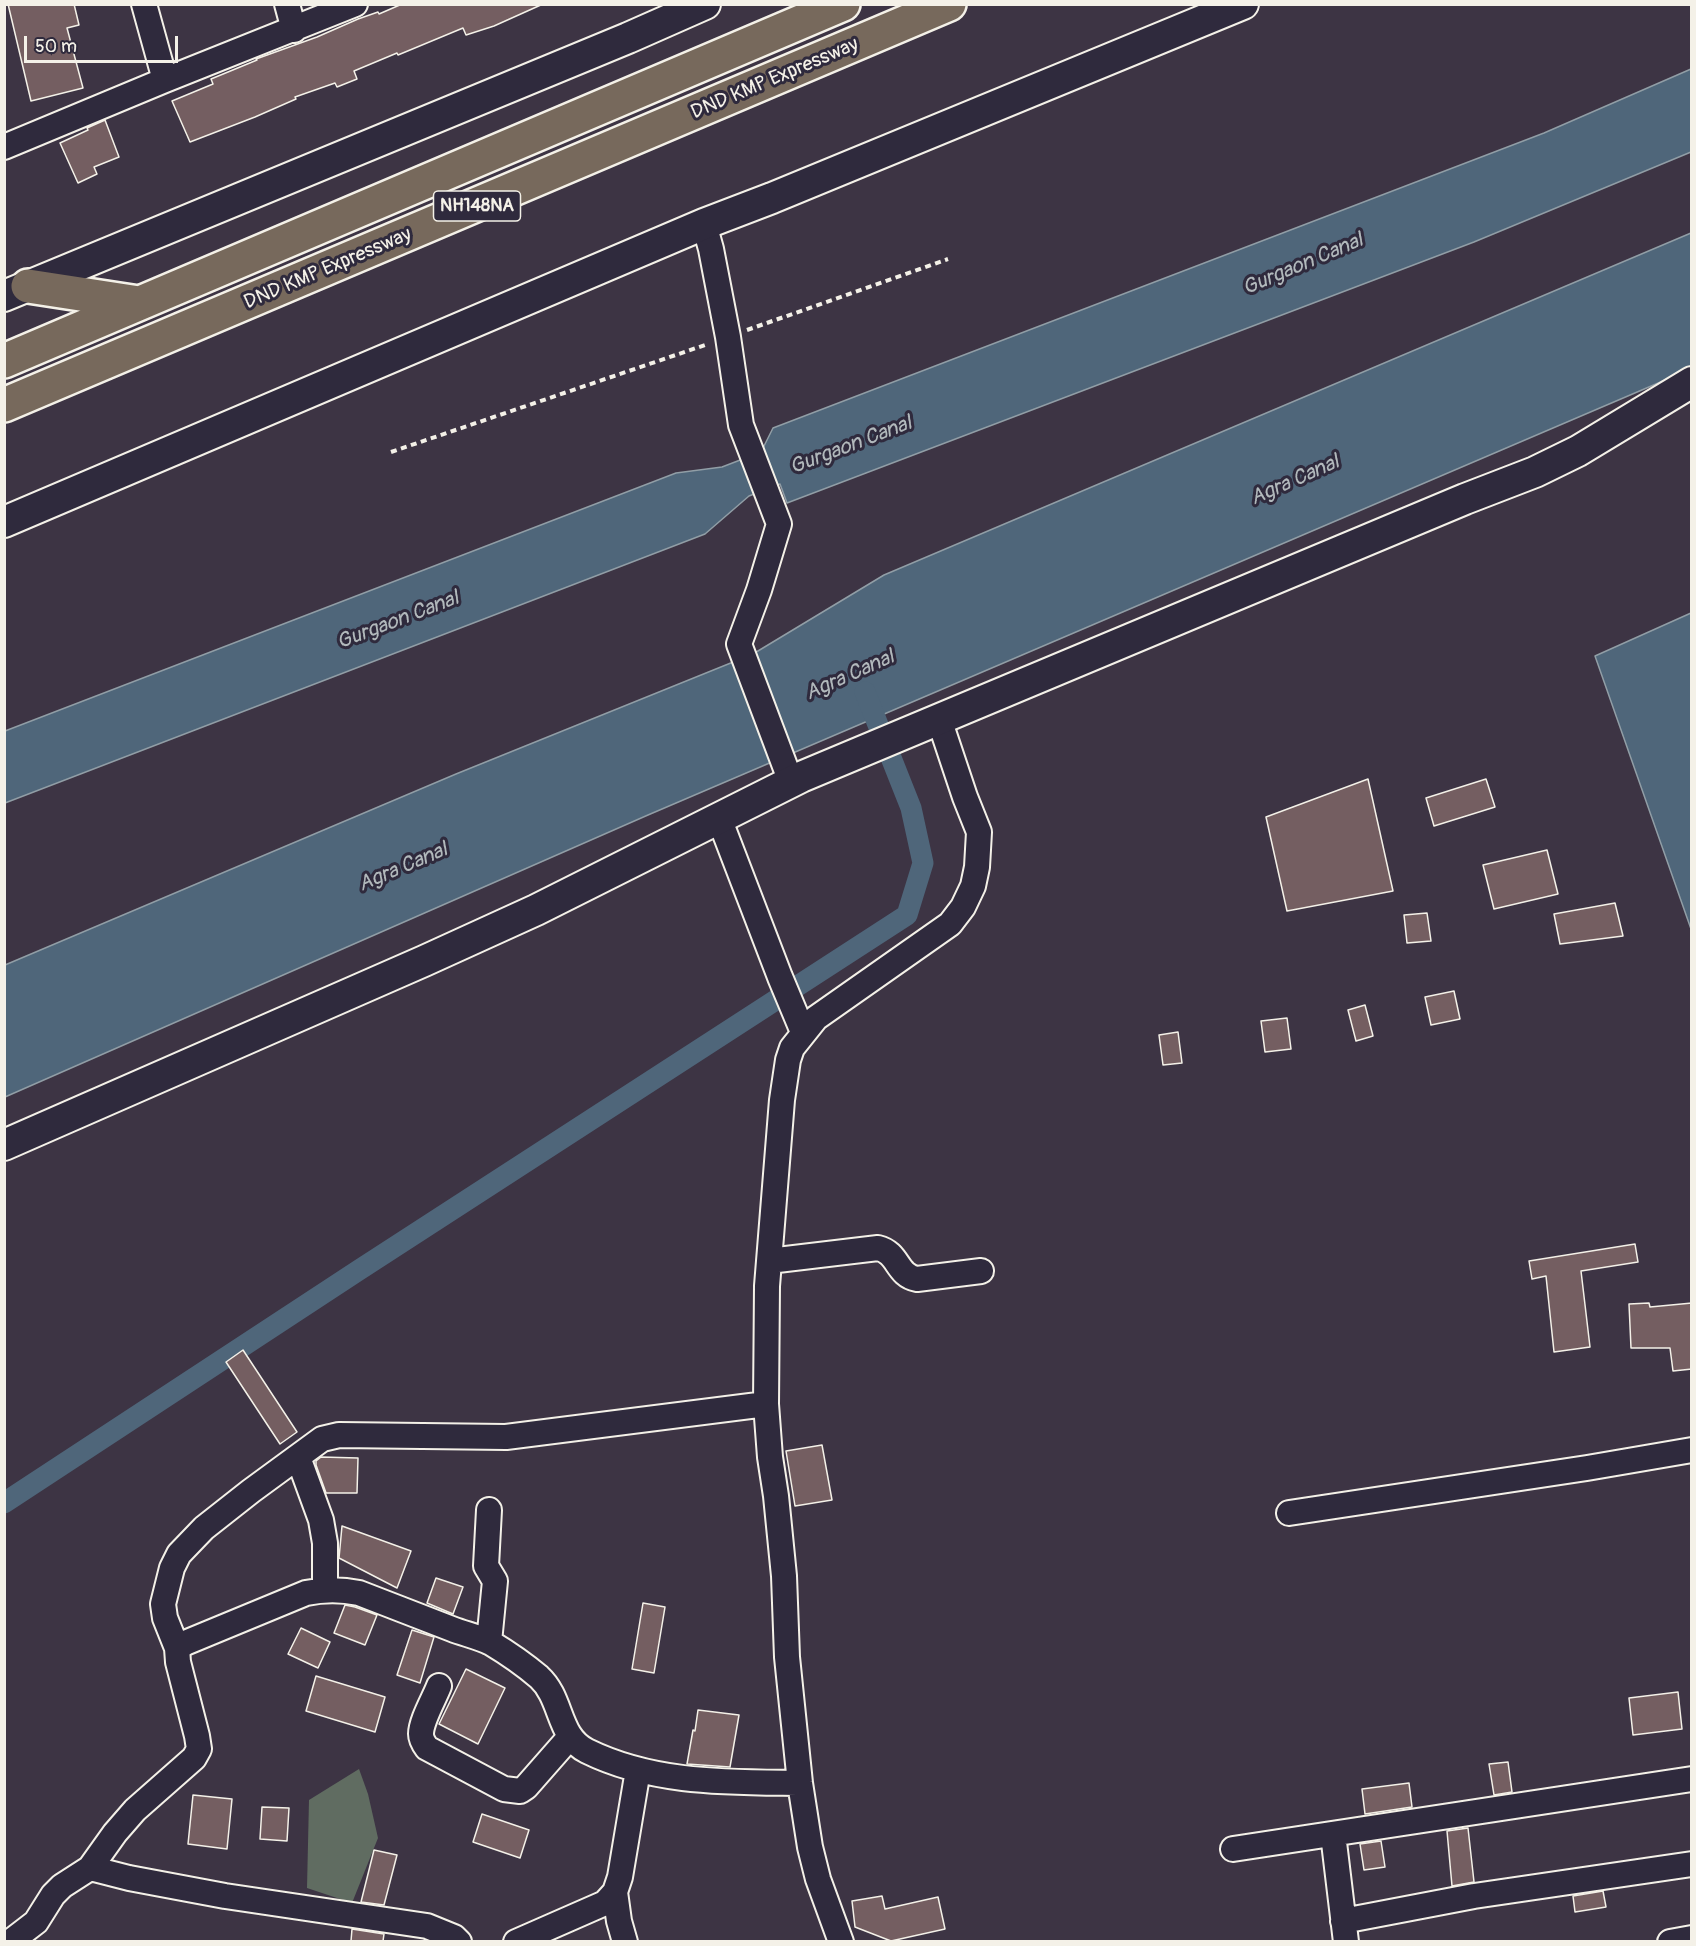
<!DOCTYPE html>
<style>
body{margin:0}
#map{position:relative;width:1696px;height:1946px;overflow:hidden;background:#3d3444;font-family:Pangolin,sans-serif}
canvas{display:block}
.frame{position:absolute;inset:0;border:6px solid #f4f1e8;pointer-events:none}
.scale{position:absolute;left:24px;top:36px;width:154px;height:27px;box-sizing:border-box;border:3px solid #f4f1e8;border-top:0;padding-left:8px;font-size:18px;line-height:21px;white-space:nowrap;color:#f4f1e8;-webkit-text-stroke:4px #2f2a3d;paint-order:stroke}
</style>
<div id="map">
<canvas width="1696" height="1946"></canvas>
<div class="frame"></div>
<div class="scale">50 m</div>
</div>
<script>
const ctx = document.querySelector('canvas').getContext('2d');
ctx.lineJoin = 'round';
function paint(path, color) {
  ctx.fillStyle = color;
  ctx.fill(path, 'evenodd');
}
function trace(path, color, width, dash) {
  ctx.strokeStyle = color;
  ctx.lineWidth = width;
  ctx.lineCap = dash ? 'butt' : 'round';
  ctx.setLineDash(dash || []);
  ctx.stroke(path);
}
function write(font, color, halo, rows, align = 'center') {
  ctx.font = font + ' Pangolin,sans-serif';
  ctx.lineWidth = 6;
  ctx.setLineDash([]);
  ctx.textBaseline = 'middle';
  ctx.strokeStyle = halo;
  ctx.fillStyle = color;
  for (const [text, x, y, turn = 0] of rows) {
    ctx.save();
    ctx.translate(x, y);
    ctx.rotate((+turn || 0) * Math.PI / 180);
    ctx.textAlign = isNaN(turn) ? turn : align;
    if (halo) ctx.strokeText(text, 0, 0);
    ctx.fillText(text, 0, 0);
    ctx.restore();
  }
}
paint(new Path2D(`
 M359,1769L368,1794L378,1838L352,1903L307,1888L309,1800Z`), '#606c61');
const water = new Path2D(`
 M1691,69V152L1474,242L787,503L780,484L749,496L705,534L5,803V731L676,473L722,467L761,452L773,428L1544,133Z
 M1691,233V369L648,815L5,1097V965L456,774L753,654L884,575Z
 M1691,613V929L1595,656Z`);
paint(water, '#4f667a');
trace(water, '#919ea6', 1.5);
trace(new Path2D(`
 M4,1503L359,1270L907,915L923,863L911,808L865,692`), '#4f667a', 21);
const building = new Path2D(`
 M8,4H74L79,25L67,28L83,88L31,101Z
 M402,4H543L494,26L466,35L463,28L398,55L397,53L354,71L357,79L337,87L335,83L295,97L296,99L255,117L190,142L172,101L213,84L211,79L257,60L256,59L317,37L358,19L378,12L379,14Z
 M105,120L119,157L94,167L97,174L78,183L60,143L88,130L87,128Z
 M1368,779L1393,891L1287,911L1266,817Z
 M1486,779L1495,807L1434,826L1426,798Z
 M1547,850L1558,894L1494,909L1483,865Z
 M1615,903L1623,936L1560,944L1554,914Z
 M1427,913L1431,941L1407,943L1404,915Z
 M1454,991L1460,1019L1431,1025L1425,997Z
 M1365,1005L1373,1036L1356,1041L1348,1010Z
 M1287,1018L1291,1049L1265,1052L1261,1021Z
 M1178,1032L1182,1063L1163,1065L1159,1035Z
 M1635,1244L1638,1262L1581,1271L1590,1347L1554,1352L1546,1276L1532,1279L1529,1261Z
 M1649,1303L1650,1307L1692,1303V1369L1673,1371L1670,1348H1631L1629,1304Z
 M243,1350L297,1432L280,1444L226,1362Z
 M822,1445L832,1500L795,1506L786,1451Z
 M321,1457L358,1458L357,1493H326L316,1465V1461Z
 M342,1526L411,1551L397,1588L339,1558Z
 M436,1578L463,1587L453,1614L427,1603Z
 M643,1603L665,1607L654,1673L632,1669Z
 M345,1605L355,1607L377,1615L365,1645L334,1633Z
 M301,1628L330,1642L318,1668L288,1654Z
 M412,1630L434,1637L420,1683L397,1675Z
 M466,1669L505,1688L478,1744L439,1724Z
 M316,1676L385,1697L375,1732L306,1711Z
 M1678,1692L1682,1729L1633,1735L1629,1698Z
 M698,1710L739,1715L730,1767L687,1764L693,1730L695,1731Z
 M1508,1762L1512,1792L1494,1795L1489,1764Z
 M1409,1783L1412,1807L1365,1814L1362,1789Z
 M193,1795L232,1799L227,1849L188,1844Z
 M262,1807L289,1808L287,1841L260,1839Z
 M482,1814L529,1830L520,1858L473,1842Z
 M1468,1828L1474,1882L1452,1886L1447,1831Z
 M1381,1841L1385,1867L1364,1870L1360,1844Z
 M374,1850L397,1855L384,1905L361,1902Z
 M1603,1891L1606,1907L1575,1912L1573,1896Z
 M882,1896L885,1909L938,1897L945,1929L891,1941L855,1927L852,1901Z
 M352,1929L384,1934L383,1941H351Z`);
paint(building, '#745e61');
trace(building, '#f4f1e8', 1.5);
const minor = new Path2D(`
 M144,4L165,80
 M287,4L294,30
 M4,147L165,80L355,4
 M704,224L711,249L728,337L741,425L779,524L759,590L739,644L791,782
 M719,818L780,977L803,1032
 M769,1261L878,1248C899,1253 896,1275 917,1279L981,1271
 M298,1457L321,1520L325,1543V1589
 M489,1510L486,1566L495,1581L489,1642
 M1289,1513L1587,1468L1692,1450
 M177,1648L165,1618L163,1604L172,1568L179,1554L204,1528L251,1491L322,1439L339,1435L506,1437L766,1404
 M439,1686C434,1699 421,1721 421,1734C421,1739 424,1744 427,1748L504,1789L520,1791L526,1787L569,1738
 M1333,1834L1346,1942
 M1233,1849L1692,1779
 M90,1868L129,1878L225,1896L427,1926L454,1937L459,1942
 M615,1892L619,1921L625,1942
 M1343,1921L1474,1896L1692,1864
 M10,1942L36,1922L53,1895L62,1886L90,1868L115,1833L135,1810L194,1758L199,1749L197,1736L178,1662L177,1648L185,1643L306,1593C325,1589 340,1589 359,1593C390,1605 421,1617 452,1629C465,1634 479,1637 491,1643C506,1652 526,1666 539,1677C563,1699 557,1736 587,1751C654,1784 728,1782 800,1783
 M516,1942L605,1903L615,1892L620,1877L638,1770
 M841,1942L818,1879L810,1847L800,1783L787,1657L784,1576L776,1496L770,1457L766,1404L767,1286L782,1100L788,1060L792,1048L816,1018L950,924L963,907L973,886L977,867L979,832L965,797L939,719
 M1670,1942L1692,1938`);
const tertiary = new Path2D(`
 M4,296L628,38L705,4
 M4,522L704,224L772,198L1243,4
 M4,1145L424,961L536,910L801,777L1465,499L1535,472L1578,451L1692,382`);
const trunk = new Path2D(`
 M28,286L139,303
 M4,361L843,4
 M4,405L949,4`);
trace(minor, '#f4f1e8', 28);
trace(tertiary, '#f4f1e8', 34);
trace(trunk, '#f4f1e8', 38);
trace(new Path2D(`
 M747,330L948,259
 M391,452L708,344`), '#f4f1e8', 4, [6, 4.5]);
trace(minor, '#2f2a3d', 24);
trace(tertiary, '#2f2a3d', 30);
trace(trunk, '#77695c', 33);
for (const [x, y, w] of [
 [477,206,87]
]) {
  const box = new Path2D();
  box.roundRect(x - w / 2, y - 15, w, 30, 4.5);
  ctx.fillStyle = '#2f2a3d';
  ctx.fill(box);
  trace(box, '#f4f1e8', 1.5);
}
write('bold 18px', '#f4f1e8', null, [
 ["NH148NA",477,206]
]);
write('20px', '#f4f1e8', '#2f2a3d', [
 ["DND KMP Expressway",775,79,-23],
 ["DND KMP Expressway",328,269,-23]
]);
write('italic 21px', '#b2b9bc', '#2f2a3d', [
 ["Gurgaon Canal",1303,265,-23],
 ["Gurgaon Canal",851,446,-21],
 ["Agra Canal",1295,481,-24],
 ["Gurgaon Canal",398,621,-21],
 ["Agra Canal",850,676,-24],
 ["Agra Canal",403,868,-23]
]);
</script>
